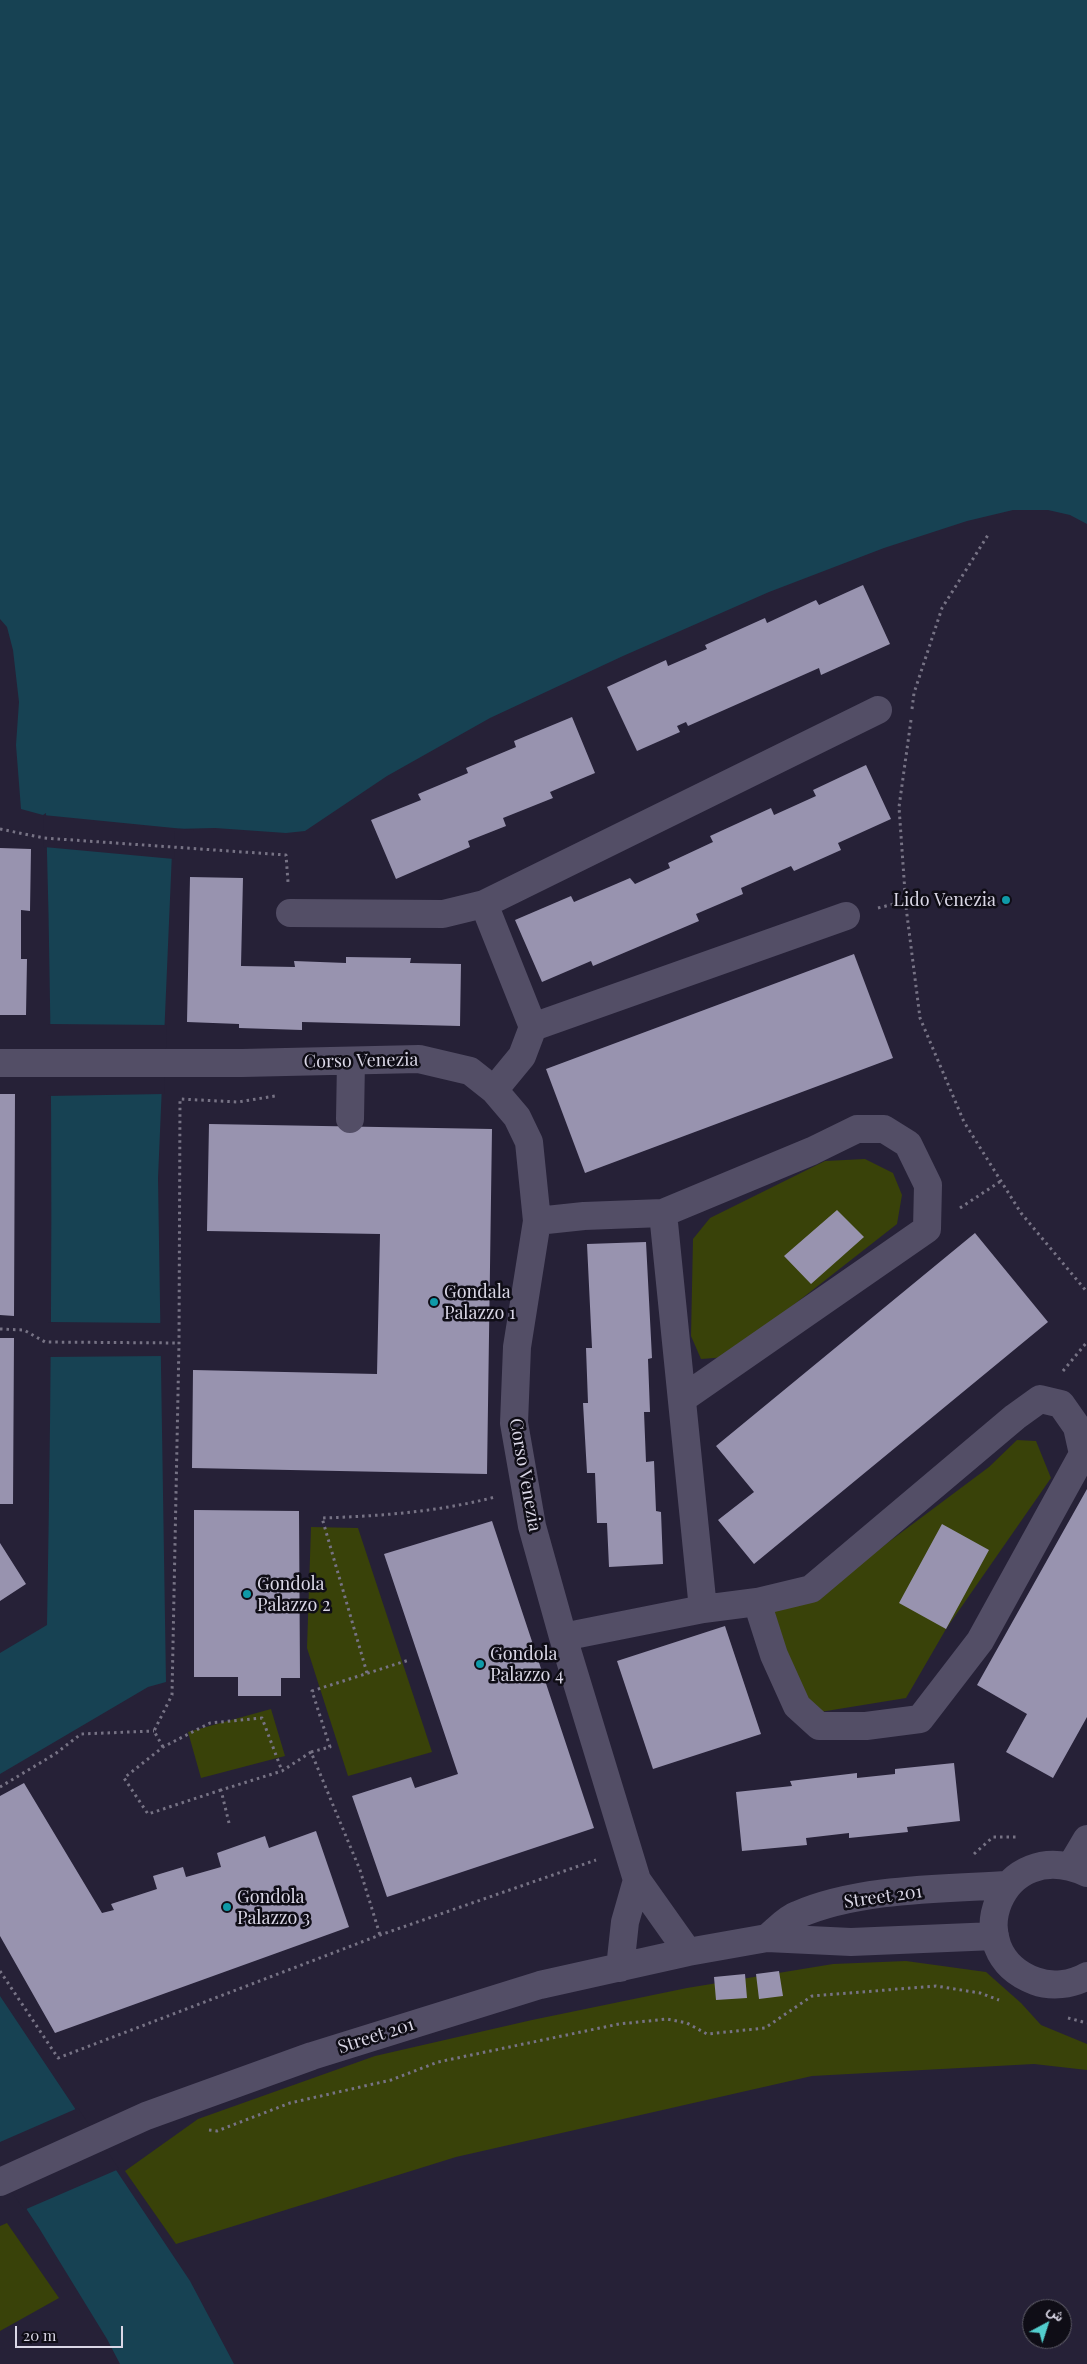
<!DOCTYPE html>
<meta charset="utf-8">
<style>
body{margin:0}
#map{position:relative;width:1087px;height:2364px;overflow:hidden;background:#262137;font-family:"Playfair Display",Vazirmatn,serif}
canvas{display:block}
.north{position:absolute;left:1022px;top:2299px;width:50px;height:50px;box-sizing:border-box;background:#0f0d16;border:1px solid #605e69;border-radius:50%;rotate:40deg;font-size:14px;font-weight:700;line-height:20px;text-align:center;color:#dad7e6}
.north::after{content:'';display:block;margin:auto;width:18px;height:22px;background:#52cdcd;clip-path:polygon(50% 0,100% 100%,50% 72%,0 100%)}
.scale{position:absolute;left:15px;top:2326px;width:108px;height:22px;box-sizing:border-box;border:2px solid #dad7e6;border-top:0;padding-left:6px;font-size:15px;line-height:18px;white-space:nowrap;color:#dad7e6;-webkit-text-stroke:4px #0f0d16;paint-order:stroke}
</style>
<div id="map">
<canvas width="1087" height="2364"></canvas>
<div class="north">ش</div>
<div class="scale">20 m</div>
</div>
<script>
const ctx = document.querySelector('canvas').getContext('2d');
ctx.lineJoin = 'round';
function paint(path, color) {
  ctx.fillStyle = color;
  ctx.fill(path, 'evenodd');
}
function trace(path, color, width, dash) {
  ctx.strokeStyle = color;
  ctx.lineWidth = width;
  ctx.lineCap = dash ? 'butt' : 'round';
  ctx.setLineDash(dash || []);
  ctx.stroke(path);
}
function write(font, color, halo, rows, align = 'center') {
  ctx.font = font + ' "Playfair Display",serif';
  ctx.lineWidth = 5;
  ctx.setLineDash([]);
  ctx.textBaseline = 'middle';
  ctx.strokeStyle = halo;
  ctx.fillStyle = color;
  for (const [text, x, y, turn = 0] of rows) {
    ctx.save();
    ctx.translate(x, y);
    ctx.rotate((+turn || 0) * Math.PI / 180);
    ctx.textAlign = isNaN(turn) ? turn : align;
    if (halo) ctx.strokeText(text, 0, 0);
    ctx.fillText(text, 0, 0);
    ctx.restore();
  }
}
paint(new Path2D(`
 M865,1159L893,1173L902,1195L897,1224L727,1357L701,1359L691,1336L693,1239L710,1218L825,1161Z
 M1017,1440L1036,1441L1051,1478L946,1629L906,1698L814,1713L768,1612L815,1597L989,1467Z
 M311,1527L358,1528L432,1752L348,1776L307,1648Z
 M271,1709L285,1756L201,1778L188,1732Z
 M906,1961L986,1972L1021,2003L1041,2025L1087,2044V2070L1034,2064L812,2076L456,2157L176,2244L125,2171L198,2119L375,2056L532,2020L687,1988L833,1964Z
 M7,2223L59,2298L0,2331V2226Z`), '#394209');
paint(new Path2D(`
 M0,0H1087V524L1070,515L1048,510H1013L967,521L884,548L769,592L623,656L490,718L387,776L305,831L286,833L215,828L173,829L158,1178L166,1682L148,1687L0,1774V1653L47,1625C52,1354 54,1084 46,813L43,815L21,809L16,745L19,702L13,650L7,627L0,619Z
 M0,1996L190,2281L234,2364H120L107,2339L39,2228L0,2169Z`), '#174253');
paint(new Path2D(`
 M43,815L194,830L193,831H175L174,859L44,847Z
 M48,1024L167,1025L164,1094L48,1096Z
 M48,1322L163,1323V1356L48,1357Z
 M78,2108L119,2169L24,2210L0,2174V2142Z`), '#262137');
paint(new Path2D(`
 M863,585L890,644L821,675L819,668L688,726L686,722L677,726L680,732L637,751L607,687L666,660L668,666L707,649L705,645L765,618L767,623L816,600L819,605Z
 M572,717L595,773L550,792L553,798L503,818L506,826L468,841L470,847L396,879L371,820L421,800L418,794L468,773L466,768L516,747L514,741Z
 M866,765L891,819L838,843L841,850L794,871L791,866L741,888L743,894L696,914L699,921L593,966L591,961L542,982L515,920L571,896L574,902L630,878L635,884L670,868L668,863L713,842L710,836L771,808L774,815L816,796L813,790Z
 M0,848L31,849L30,911L21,910V959H27L26,1015H0Z
 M190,877L243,878L241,966L295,967L294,961L346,963V957L411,958L410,963L461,964L460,1026L302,1022V1030L239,1028V1024L187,1022Z
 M854,954L893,1058L585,1173L546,1069Z
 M0,1094H15L14,1316L0,1315Z
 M209,1124L492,1129L487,1474L192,1468L193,1370L377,1374L380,1234L207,1231Z
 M837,1210L864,1237L811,1284L784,1256Z
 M975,1233L1048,1322L754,1564L718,1520L754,1492L716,1446Z
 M646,1242L652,1358L648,1359L650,1412H644L646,1462L654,1461L656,1511L661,1512L663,1564L609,1567L607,1523H597L595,1473H587L583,1403H588L586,1348H592L587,1244Z
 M0,1338H14L13,1504H0Z
 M1087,1489V1717L1053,1778L1006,1752L1027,1714L977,1685Z
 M194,1510L299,1511L300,1678H281V1696H238V1677H194Z
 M492,1521L594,1828L387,1897L352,1796L411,1777L415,1788L458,1774L384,1554Z
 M942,1524L989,1550L946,1629L899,1603Z
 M0,1543L26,1584L0,1601Z
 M725,1626L761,1734L653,1769L617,1661Z
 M954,1763L960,1821L907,1827L908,1832L849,1838V1833L806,1838L807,1845L742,1851L736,1792L792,1786L790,1781L857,1773V1778L895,1774V1769Z
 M24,1783L102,1913L114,1910L111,1904L157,1889L153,1876L183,1867L186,1877L221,1867L217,1853L265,1836L269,1848L316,1831L349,1927L55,2033L0,1936V1796Z
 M779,1971L783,1996L759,1999L756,1974Z
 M745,1974L747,1998L716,2000L714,1977Z`), '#9893af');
trace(new Path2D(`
 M912,709L914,693L942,608L988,535
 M911,720L899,807L906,907L920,1018L964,1122L1021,1213L1087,1292
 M0,829L44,838L286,855L288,882
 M878,908L906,901
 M960,1208L1001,1181
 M0,1329L24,1330L45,1342L179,1343
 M1063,1371L1087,1342
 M367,1673L322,1518C380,1516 438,1512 495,1497
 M163,1747L154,1731L172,1695L179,1343L180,1099L238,1102L275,1096
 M311,1752L330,1747L312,1691L409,1660
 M0,1787L55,1754L81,1734L154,1731
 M221,1790L148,1814L124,1778L163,1747L210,1723L262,1718L282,1771
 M229,1823L221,1790L282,1771L311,1752L360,1870L380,1935
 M974,1854L993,1837H1019
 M0,1971L58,2058L380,1935L596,1860
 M1068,2018L1087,2023
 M209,2130L217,2131L290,2103L391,2080L438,2062L619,2024L667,2019L687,2023L707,2034L765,2028L812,1996L936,1986L980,1993L999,2000`), '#777385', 3, [2.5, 4]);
trace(new Path2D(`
 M484,904L533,1027
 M290,913L443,914L484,904L878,710
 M0,1063H242L419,1059L470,1071L494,1090L517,1117L529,1142L537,1221L517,1347L514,1423L532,1526L563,1637L637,1880L688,1952
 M494,1090L522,1056L533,1027L846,916
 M350,1119L351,1061
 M663,1213L703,1609
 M537,1221L584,1216L663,1213L812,1151L857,1129H884L908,1144L928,1185L927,1229L682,1399
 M563,1637L703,1609L757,1602L811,1589L1015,1417L1040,1399L1061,1404L1077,1427L1083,1454L980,1641L920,1719L866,1726H819L797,1706L774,1655L757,1602
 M1071,1866L1087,1839
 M1087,1873C1000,1833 956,1952 1035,1981C1051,1987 1072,1985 1087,1976
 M767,1938C776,1931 786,1919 797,1915C859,1888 942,1889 1008,1885
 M620,1968L625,1922L637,1880
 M0,2182L146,2116L312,2056L540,1985L688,1952L767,1938L851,1942L995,1936`), '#534e66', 28);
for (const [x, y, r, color] of [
 [1006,900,5,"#0f9aa8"],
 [434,1302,5,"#0f9aa8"],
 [247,1594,5,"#0f9aa8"],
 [480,1664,5,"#0f9aa8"],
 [227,1907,5,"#0f9aa8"]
]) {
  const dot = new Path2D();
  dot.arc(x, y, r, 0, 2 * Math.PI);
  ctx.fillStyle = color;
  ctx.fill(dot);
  trace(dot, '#0f0d16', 2);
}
write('18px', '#dad7e6', '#0f0d16', [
 ["Lido Venezia",996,900,"right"],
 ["Gondala",444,1292],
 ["Palazzo 1",444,1313],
 ["Gondola",257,1584],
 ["Palazzo 2",257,1605],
 ["Gondola",490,1654],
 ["Palazzo 4",490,1675],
 ["Gondola",237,1897],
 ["Palazzo 3",237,1918]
], 'left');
write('18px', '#dad7e6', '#0f0d16', [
 ["Corso Venezia",361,1061,-1],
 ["Corso Venezia",525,1475,80],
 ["Street 201",883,1897,-8],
 ["Street 201",376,2036,-18]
]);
</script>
